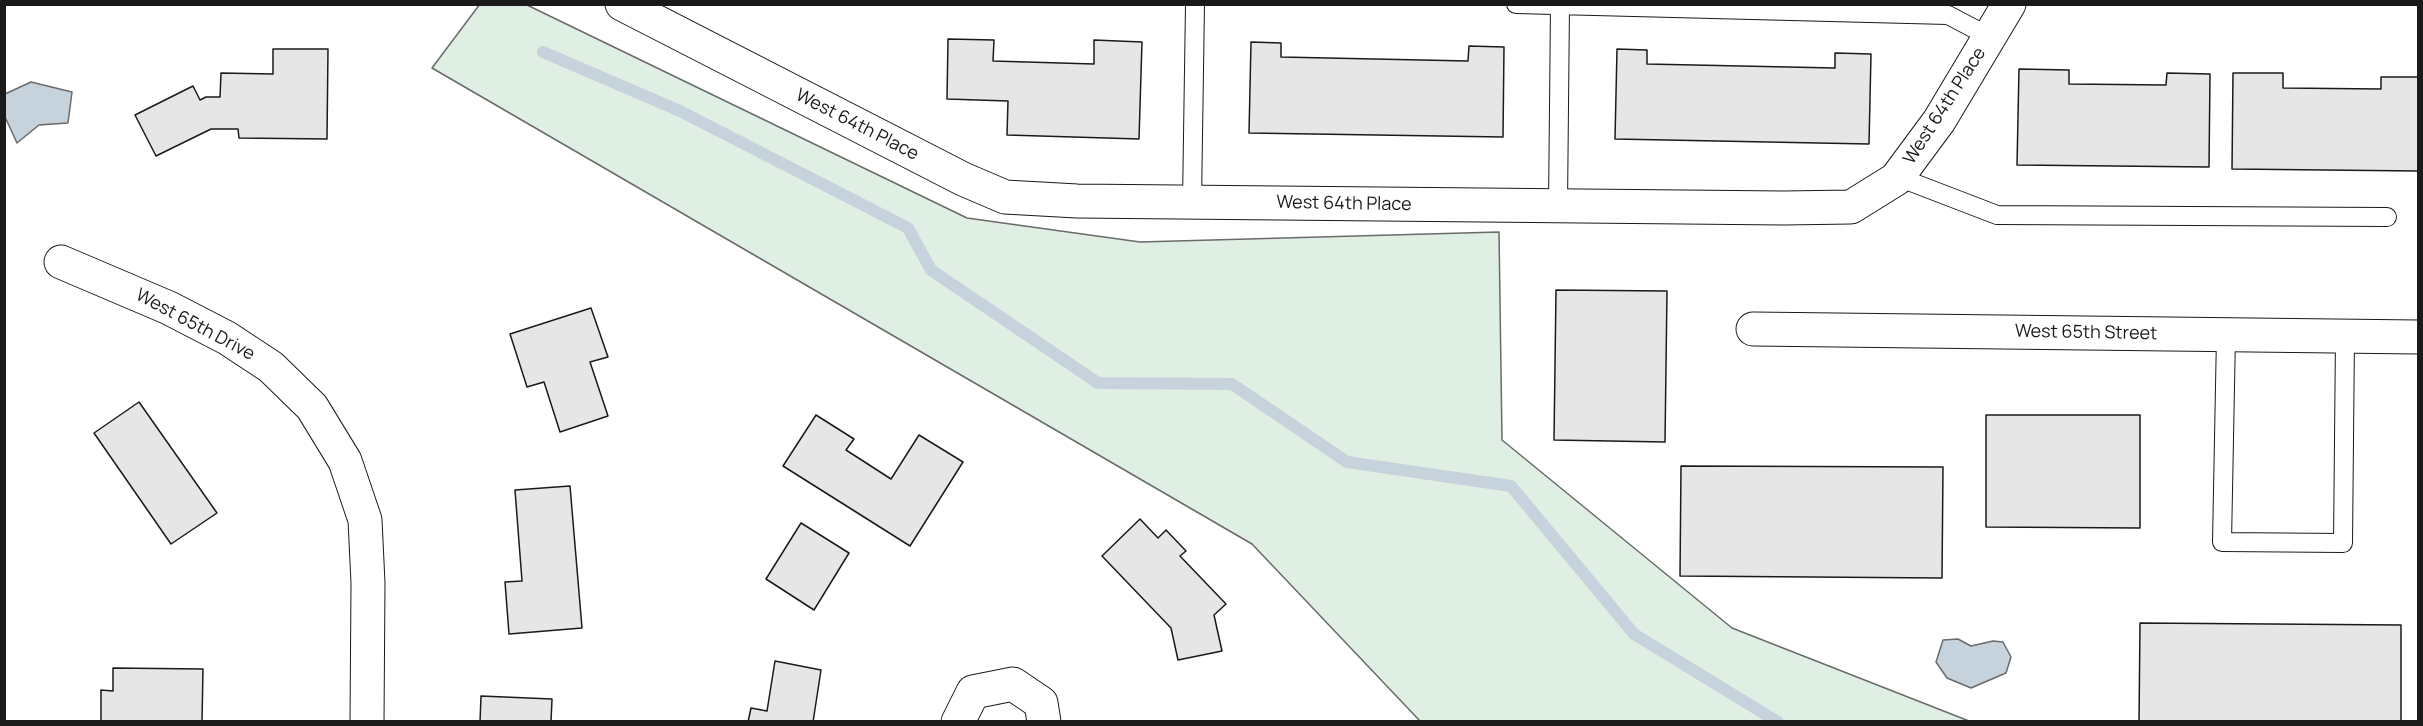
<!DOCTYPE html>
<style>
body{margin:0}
#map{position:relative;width:2423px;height:726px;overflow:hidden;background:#fff;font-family:Manrope,sans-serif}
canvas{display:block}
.frame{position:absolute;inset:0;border:6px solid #1a1a1a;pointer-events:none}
</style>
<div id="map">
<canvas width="2423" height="726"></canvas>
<div class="frame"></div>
</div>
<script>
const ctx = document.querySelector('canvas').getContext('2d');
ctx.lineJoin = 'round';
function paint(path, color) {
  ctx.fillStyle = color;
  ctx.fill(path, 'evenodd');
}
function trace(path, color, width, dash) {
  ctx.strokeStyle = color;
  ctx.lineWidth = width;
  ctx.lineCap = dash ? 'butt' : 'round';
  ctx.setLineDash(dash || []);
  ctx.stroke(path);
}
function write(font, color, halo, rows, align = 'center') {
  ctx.font = font + ' Manrope,sans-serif';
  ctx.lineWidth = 4.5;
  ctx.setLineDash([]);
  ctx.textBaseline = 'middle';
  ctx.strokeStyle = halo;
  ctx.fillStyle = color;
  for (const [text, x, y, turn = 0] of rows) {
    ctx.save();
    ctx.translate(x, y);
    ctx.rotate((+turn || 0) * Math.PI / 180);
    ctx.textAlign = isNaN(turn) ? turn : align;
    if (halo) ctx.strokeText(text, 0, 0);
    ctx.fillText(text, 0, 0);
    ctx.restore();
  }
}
const green = new Path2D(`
 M480,4L527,5L967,218L1140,242L1499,232L1502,440L1732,628L1969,721H1420L1252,544L432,68Z`);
paint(green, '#e0efe3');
trace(green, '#6a6a6a', 1.5);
const water = new Path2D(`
 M31,82L72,92L68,123L39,125L17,143L5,117V94Z
 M1958,639L1971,646L1993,641L2003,642L2011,657L2006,673L1971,688L1947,678L1936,662L1943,640Z`);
paint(water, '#c6d2dc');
trace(water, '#6a6a6a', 1.5);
trace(new Path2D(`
 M543,52L680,111L908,228L931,270L1098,383L1232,384L1347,462L1511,486L1634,634L1778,722`), '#c6d2dc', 12);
const building = new Path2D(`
 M948,39L994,40L993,61L1094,64V40L1142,42L1139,139L1007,135L1008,101L947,99Z
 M1251,42L1281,43V57L1468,61L1469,46L1504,47L1503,137L1249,133Z
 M273,49H328L327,139L239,138L238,129H211L156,156L135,115L193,86L200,100L206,97H220L221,73L273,74Z
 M1617,49L1647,50V64L1835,68V53L1871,54L1869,144L1615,139Z
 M2019,69L2069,70V84L2166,85L2167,73L2210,74L2209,167L2017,165Z
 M2233,73H2283V88L2381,89V77H2418V171L2232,169Z
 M1556,290L1667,291L1665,442L1554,440Z
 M591,308L608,357L590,362L608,416L560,432L544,382L527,387L510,334Z
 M139,402L217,513L171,544L94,433Z
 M816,415L854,439L846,450L891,479L919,435L963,462L910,546L783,466Z
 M1986,415H2140V528L1986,527Z
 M1681,466L1943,467L1942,578L1680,576Z
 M570,486L582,628L509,634L505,582L522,581L515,490Z
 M1140,519L1158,538L1166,530L1186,551L1180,556L1226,604L1214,615L1222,651L1178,660L1171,628L1102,556Z
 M801,523L849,553L814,610L766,579Z
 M2140,623L2401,625V722H2139Z
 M775,661L821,670L813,722H748L751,708L767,711Z
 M113,668L203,669L202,722H101V690L113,691Z
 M481,696L552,699L551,722H480Z`);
paint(building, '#e6e6e6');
trace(building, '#1a1a1a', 1.5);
const service = new Path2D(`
 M1516,4L1948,15L1990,37
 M1898,177L1997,215L2387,217
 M1192,202L1195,4
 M1558,206L1560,6
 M2226,335L2222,542L2343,543L2345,336`);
const minor = new Path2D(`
 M622,4L963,179L1005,197L1077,201L1784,208L1851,207L1896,179L1939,121L2009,4
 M61,262L169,308L227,338L271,367L312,407L345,461L365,520L368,583L367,722
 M1753,329L2418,337
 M958,722L973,692L1013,684L1041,703L1044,722`);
trace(service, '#1a1a1a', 20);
trace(minor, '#1a1a1a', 35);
trace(service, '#fff', 18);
trace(minor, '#fff', 33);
write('18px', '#1a1a1a', '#fff', [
 ["West 64th Place",1945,106,-57],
 ["West 64th Place",857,125,27],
 ["West 64th Place",1344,204,1],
 ["West 65th Drive",195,325,28],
 ["West 65th Street",2086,333,1]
]);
</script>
